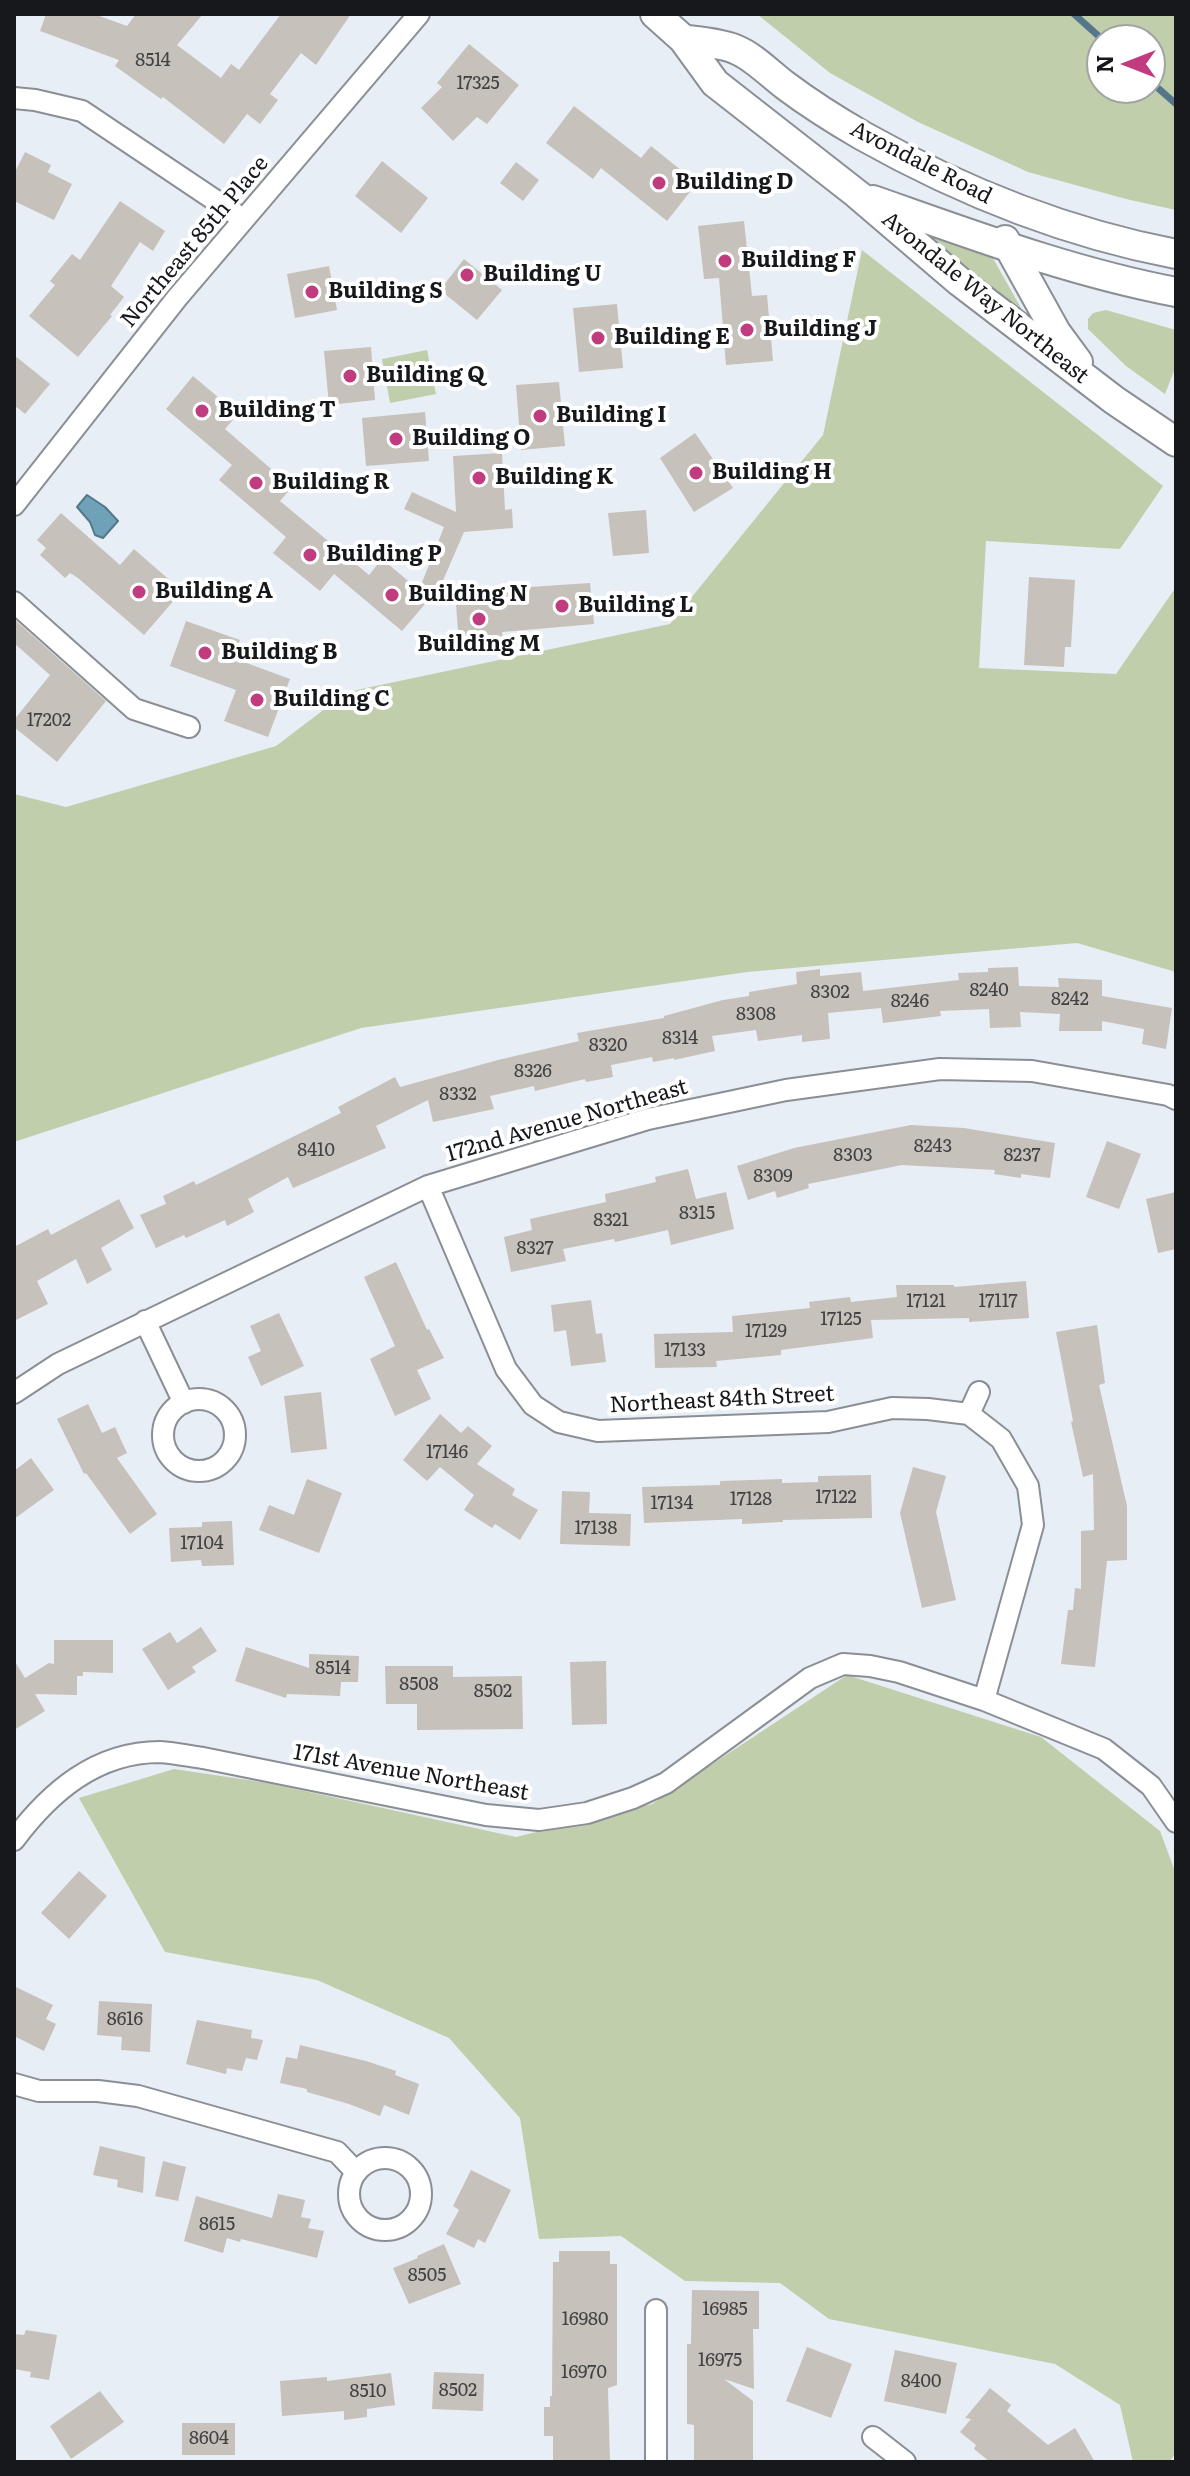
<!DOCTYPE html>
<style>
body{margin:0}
#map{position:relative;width:1190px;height:2476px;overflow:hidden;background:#e8eef5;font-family:Literata,serif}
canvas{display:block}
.frame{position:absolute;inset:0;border:16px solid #16181b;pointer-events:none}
.north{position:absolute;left:1086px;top:24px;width:80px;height:80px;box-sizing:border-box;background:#fff;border:2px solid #a2a3a4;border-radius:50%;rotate:270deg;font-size:22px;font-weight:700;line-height:32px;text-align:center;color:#16181b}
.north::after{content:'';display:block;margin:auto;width:28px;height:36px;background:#c03c7f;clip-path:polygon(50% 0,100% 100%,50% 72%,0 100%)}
</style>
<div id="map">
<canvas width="1190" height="2476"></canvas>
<div class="frame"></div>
<div class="north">N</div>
</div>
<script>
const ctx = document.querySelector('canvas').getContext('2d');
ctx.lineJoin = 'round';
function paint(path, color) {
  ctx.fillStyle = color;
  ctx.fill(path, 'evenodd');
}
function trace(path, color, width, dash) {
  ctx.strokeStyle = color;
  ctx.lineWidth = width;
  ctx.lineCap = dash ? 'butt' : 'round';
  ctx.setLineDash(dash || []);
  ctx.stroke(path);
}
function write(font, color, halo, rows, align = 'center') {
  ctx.font = font + ' Literata,serif';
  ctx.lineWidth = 8;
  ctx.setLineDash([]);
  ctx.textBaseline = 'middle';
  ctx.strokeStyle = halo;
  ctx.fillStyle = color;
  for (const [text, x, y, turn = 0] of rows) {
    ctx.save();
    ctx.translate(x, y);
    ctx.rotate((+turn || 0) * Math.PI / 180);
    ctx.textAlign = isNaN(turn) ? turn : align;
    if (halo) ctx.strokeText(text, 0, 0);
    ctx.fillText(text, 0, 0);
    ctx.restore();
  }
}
paint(new Path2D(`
 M757,14H1176V210L1126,199L1028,172L918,122L830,73ZM1102,40H1150V88H1102Z
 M925,230L990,253L1021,308L1017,314L920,239Z
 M862,250L1163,486L1120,549L986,541L979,668L1116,674L1176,587V972L1077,943L747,972L361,1028L14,1142V794L66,807L276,746L347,692L670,624L823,435Z
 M1106,310L1176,330V366L1165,394L1126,366L1088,329V319L1093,313Z
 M427,350L436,394L390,403L382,359Z
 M847,1675L1041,1737L1160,1831L1176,1874V2451L1170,2462H1133L1120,2405L1055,2364L829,2319L780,2283L685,2281L621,2236L539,2239L520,2118L449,2038L317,1980L165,1952L79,1798L174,1769L268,1783L516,1837L652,1804Z`), '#c0ceac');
const water = new Path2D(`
 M87,495L105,507L118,521L103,538L95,535L90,522L77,507Z`);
paint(water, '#6fa1b8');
trace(water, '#547889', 2);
trace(new Path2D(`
 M1074,14L1103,40
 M1150,81L1176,104`), '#547889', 7);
paint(new Path2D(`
 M46,14H94L127,26L136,14H203L177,45L221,78L231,64L239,70L281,14H351L316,65L301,53L270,94L278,100L260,124L247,114L224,144L163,97L161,99L115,66L119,60L40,31Z
 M469,44L519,85L487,124L477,117L453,141L421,108L442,87L437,83Z
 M574,106L641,158L651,146L697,183L667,221L601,168L593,179L546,143Z
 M25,152L51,165L48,172L72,184L54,220L14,201V174Z
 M382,161L428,198L401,233L355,196Z
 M516,162L539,180L523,201L500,183Z
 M120,201L165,231L153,251L140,242L111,286L124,297L110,315L112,316L78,357L29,316L55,285L50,281L72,254L80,260Z
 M744,221L752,296L767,295L773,361L726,365L719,278L704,279L698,226Z
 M464,259L502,290L477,320L440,290Z
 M329,266L337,310L295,318L287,274Z
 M617,304L623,368L579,372L573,308Z
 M371,347L375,400L329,405L324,351Z
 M14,355L50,384L25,414L14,405Z
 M193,376L238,414L225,429L292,487L280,501L369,575L382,559L419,590L444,527L404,509L412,492L456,512L453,456L502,453L505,510L512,509L513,528L464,532L441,585L402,631L334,574L320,591L273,553L286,537L219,480L232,465L166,409Z
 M559,382L565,446L521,450L516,385Z
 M425,412L429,461L366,466L362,418Z
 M695,433L733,488L694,512L660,458Z
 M646,510L649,553L613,556L608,513Z
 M61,513L120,565L134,549L182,591L144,635L78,578L70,573L65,578L40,555L46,548L37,540Z
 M1029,577L1075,580L1071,647H1065L1064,667L1024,665Z
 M590,583L594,624L502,632L503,643L474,646V641L459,643L455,592Z
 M14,619L106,701L57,762L14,727V720L50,675L14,643Z
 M186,621L240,640L233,658L290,679L268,737L224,721L236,690L170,666Z
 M1018,967L1019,986L1059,987L1058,978L1102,980V996L1172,1008L1166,1049L1142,1044L1144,1029L1102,1021V1031H1059L1060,1014L1020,1012L1021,1027L990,1028L989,1009L940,1011L941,1016L883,1023L881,1008L828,1013L830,1039L802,1042V1035L758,1041L756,1030L712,1036L715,1051L674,1060V1058L653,1062L652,1057L611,1065L613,1077L586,1082L585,1079L535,1091L534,1086L490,1096L494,1109L433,1122L428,1100L376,1126L386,1148L293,1188L288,1177L248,1199L254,1212L227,1226L225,1220L186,1238L184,1235L156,1248L140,1215L166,1204L163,1196L194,1181L196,1185L341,1113L338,1107L395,1077L400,1087L498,1060L579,1041L577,1033L664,1018V1016L723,1000L749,996V992L797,984L796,972L820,969V976L861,972L863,991L959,980L958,973L988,972V968Z
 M911,1125L964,1128L1055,1143L1050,1178L1021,1174V1178L994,1174L995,1170L902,1165L808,1184L809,1188L777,1198L775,1191L748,1200L737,1166L794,1148Z
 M1107,1141L1141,1154L1119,1209L1086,1197Z
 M688,1169L696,1199L726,1192L734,1229L671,1245L668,1230L615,1242L614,1239L563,1249L566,1261L511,1272L504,1237L532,1230L530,1219L606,1202L605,1194L656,1182L655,1177Z
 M1176,1192V1249L1158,1253L1146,1199Z
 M119,1199L134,1228L101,1248L112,1270L87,1284L76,1259L37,1281L48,1304L14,1321V1247L48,1229L51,1235Z
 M396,1262L427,1330L429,1329L444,1358L417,1370L431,1399L395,1416L370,1359L395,1346L364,1277Z
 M1026,1281L1029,1318L969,1322V1318L871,1320L873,1338L781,1350V1355L716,1361L717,1367L655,1368L654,1334L733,1332L732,1316L810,1308L809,1302L850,1297L851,1302L897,1297L896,1285H954V1287Z
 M591,1300L596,1334L602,1333L606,1362L571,1366L566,1330L554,1332L551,1305Z
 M279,1313L304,1366L261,1386L248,1357L261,1351L250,1326Z
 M1097,1325L1105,1383L1099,1385L1127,1506V1560L1107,1561L1095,1667L1061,1664L1068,1610H1073L1075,1588L1081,1589V1531L1094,1530L1093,1474L1083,1477L1071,1422L1073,1421L1056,1332Z
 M321,1392L327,1449L291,1453L284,1396Z
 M88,1404L102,1433L115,1427L127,1453L117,1458L157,1514L130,1534L86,1473L84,1474L57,1419Z
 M440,1414L461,1433L468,1426L492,1446L477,1464L515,1489L512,1495L538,1510L520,1540L495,1524L492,1528L464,1510L474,1495L440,1467L427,1481L403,1460Z
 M31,1458L54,1490L14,1519V1471Z
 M913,1467L946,1476L936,1512L956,1600L922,1608L900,1513Z
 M871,1475L872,1518L783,1520V1522L742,1524V1519L644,1523L642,1487L720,1485V1481L782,1479V1483L818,1482V1476Z
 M307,1479L342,1493L319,1553L259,1530L269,1505L294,1515Z
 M562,1491L590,1492L589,1513L631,1514L630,1546L560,1544Z
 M232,1521L234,1565L202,1566L201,1560L171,1562L169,1528L202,1527V1522Z
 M201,1627L217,1651L192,1667L196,1672L168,1690L142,1649L170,1632L177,1643Z
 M54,1640H113V1673L83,1672V1676H77V1695L35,1694L45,1711L14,1730V1660L25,1678L49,1663L54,1664Z
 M246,1647L309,1668V1654L359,1656L358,1682H341L340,1696L287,1694L286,1698L235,1681Z
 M606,1661L607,1724L572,1725L570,1662Z
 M385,1666H453V1677L522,1676L523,1729L417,1730V1704H386Z
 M79,1871L107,1896L69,1939L41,1913Z
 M14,1986L53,2005L46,2019L56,2024L44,2051L14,2036Z
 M99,2001L152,2004L150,2052L121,2050L122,2037L97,2035Z
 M197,2020L252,2030L251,2038L263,2040L257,2060L246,2058L242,2071L227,2068L226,2074L186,2064Z
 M300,2045L366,2061L396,2071L395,2075L419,2084L409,2115L384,2105L380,2116L349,2104L307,2092V2089L280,2083L286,2057L297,2059Z
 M100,2146L145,2157L143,2193L117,2187L118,2180L93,2175Z
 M163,2161L186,2167L178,2201L155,2196Z
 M471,2170L511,2190L485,2243L478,2239L474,2248L446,2234L459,2210L453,2206Z
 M278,2194L305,2200L301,2217L311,2219L308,2228L324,2231L317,2258L241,2239L240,2242L227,2238L223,2253L184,2241L196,2196L272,2218Z
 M444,2244L461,2284L409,2304L393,2268L418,2258L417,2256Z
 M559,2251H610V2264H617V2385L608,2388L610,2462H553V2436H544V2407H550V2396H552L553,2262H559Z
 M692,2290L759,2291V2329H753L754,2389L724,2379L753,2401V2462H694V2425L687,2424V2344H691Z
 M26,2330L57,2335L49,2380L30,2377L31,2372L14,2369V2334L24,2335Z
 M807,2347L852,2364L831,2418L786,2401Z
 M895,2350L957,2363L946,2414L884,2401Z
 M434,2372L484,2374L483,2411L432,2409Z
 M391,2373L395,2405L367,2409V2417L344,2420V2411L282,2416L280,2381L327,2377V2381Z
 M990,2388L1011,2405L1007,2411L1048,2445L1075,2428L1095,2462H990L974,2449L976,2445L960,2432L971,2419L965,2418Z
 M100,2391L124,2422L71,2459L50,2426Z
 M182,2423H235V2455H182Z`), '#c6c1ba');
const street = new Path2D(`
 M14,98L35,100L82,111L243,219
 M14,505L177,298L419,14
 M14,602L134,709L189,727
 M428,1186L506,1369L533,1405L559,1422L598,1431L828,1422L892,1408L928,1409L969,1414L1001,1439L1028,1486L1033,1525L984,1700
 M145,1321L184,1403
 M14,1393L58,1364L428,1186L648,1119L786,1090L940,1069L1032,1071L1168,1095L1176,1099
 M163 1435a36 36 0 1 1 72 0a36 36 0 1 1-72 0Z
 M969,1414L979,1392
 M14,1840C50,1792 96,1752 160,1752C174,1753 189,1756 203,1758L486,1815L539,1820L587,1813L633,1798L666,1783L810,1678L843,1664L870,1666L899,1672L984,1700L1104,1749L1151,1786L1176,1822
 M14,2084L39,2091H98L138,2096L337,2152L356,2172
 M349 2194a36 36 0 1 1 72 0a36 36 0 1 1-72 0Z
 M656,2310V2462
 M873,2437L905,2462`);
const secondary = new Path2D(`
 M655,14L683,39L715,83L857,194L960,282L1114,400L1176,442
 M683,39C700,42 722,43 737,50C754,57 771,75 786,86C810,104 837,121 863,136C961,191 1066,233 1176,254
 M873,200C973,235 1071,272 1176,292
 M1005,240L1056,332L1078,362`);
trace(street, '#8a8f95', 24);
trace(secondary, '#8a8f95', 32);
trace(street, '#fff', 20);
trace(secondary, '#fff', 28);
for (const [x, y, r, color] of [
 [659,183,8,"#c03c7f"],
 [725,261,8,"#c03c7f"],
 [467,275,8,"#c03c7f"],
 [312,292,8,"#c03c7f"],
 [747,330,8,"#c03c7f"],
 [598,338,8,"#c03c7f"],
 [350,376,8,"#c03c7f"],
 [202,411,8,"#c03c7f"],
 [540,416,8,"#c03c7f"],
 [396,439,8,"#c03c7f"],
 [696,473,8,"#c03c7f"],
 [479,478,8,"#c03c7f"],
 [256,483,8,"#c03c7f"],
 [310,555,8,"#c03c7f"],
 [139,592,8,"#c03c7f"],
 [392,595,8,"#c03c7f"],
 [562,606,8,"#c03c7f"],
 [479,619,8,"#c03c7f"],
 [205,653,8,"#c03c7f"],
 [257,700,8,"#c03c7f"]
]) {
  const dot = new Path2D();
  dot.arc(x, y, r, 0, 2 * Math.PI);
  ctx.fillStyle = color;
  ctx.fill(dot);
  trace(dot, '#fff', 3);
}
write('18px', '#424243', null, [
 ["8514",153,61],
 ["17325",478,84],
 ["17202",49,721],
 ["8240",989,991],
 ["8302",830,993],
 ["8242",1070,1000],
 ["8246",910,1002],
 ["8308",756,1015],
 ["8314",680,1039],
 ["8320",608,1046],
 ["8326",533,1072],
 ["8332",458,1095],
 ["8243",933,1147],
 ["8410",316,1151],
 ["8303",853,1156],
 ["8237",1022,1156],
 ["8309",773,1177],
 ["8315",697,1214],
 ["8321",611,1221],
 ["8327",535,1249],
 ["17121",926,1302],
 ["17117",998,1302],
 ["17125",841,1320],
 ["17129",766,1332],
 ["17133",685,1351],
 ["17146",447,1453],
 ["17122",836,1498],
 ["17128",751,1500],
 ["17134",672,1504],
 ["17138",596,1529],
 ["17104",202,1544],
 ["8514",333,1669],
 ["8508",419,1685],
 ["8502",493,1692],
 ["8616",125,2020],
 ["8615",217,2225],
 ["8505",427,2276],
 ["16985",725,2310],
 ["16980",585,2320],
 ["16975",720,2361],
 ["16970",584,2373],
 ["8400",921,2382],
 ["8502",458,2391],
 ["8510",368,2392],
 ["8604",209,2439]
]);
write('22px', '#16181b', '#fff', [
 ["Avondale Road",921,163,27],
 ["Northeast 85th Place",195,242,-50],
 ["Avondale Way Northeast",985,298,39],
 ["172nd Avenue Northeast",567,1121,-16],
 ["Northeast 84th Street",722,1400,-3],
 ["171st Avenue Northeast",411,1773,10]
]);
write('bold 22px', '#16181b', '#fff', [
 ["Building D",675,183],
 ["Building F",741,261],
 ["Building U",483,275],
 ["Building S",328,292],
 ["Building J",763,330],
 ["Building E",614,338],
 ["Building Q",366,376],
 ["Building T",218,411],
 ["Building I",556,416],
 ["Building O",412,439],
 ["Building H",712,473],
 ["Building K",495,478],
 ["Building R",272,483],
 ["Building P",326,555],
 ["Building A",155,592],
 ["Building N",408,595],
 ["Building L",578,606],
 ["Building M",479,645,"center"],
 ["Building B",221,653],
 ["Building C",273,700]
], 'left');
</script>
